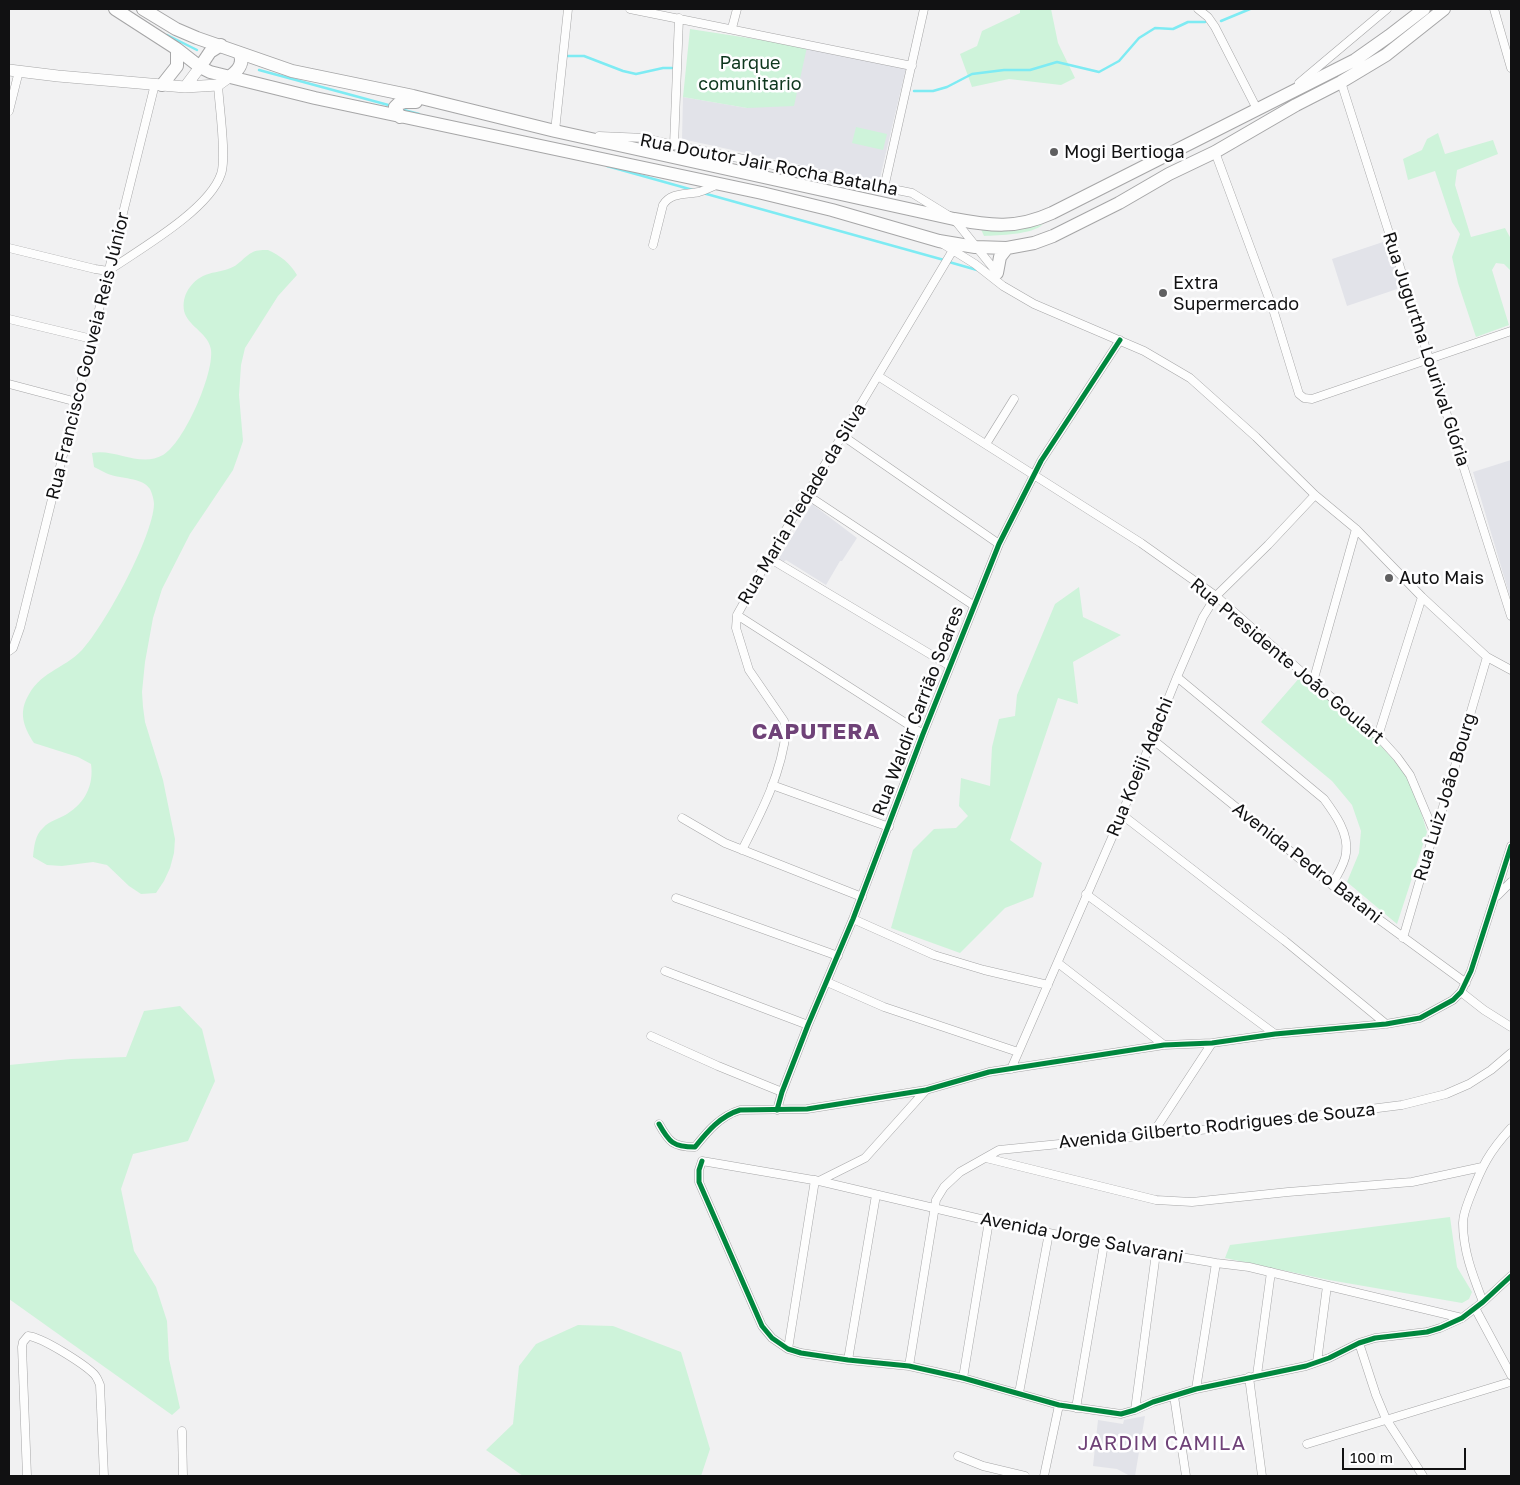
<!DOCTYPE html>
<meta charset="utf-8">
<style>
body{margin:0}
#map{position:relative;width:1520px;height:1485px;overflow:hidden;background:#f1f1f2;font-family:"Golos Text",sans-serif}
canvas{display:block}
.frame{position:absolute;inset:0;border:10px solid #111112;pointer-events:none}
.scale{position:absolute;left:1342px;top:1448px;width:124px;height:22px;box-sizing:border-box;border:2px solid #111112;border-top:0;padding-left:6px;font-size:15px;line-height:18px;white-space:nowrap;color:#111112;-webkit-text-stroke:4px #fefeff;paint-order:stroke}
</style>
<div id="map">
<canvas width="1520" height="1485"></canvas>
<div class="frame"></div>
<div class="scale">100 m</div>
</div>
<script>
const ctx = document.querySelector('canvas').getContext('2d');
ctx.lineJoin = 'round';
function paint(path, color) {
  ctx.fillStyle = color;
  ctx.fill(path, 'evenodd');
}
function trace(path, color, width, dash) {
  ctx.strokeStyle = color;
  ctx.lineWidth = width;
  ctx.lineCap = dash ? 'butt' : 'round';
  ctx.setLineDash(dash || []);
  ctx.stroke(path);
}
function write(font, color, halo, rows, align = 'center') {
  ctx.font = font + ' "Golos Text",sans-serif';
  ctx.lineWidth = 5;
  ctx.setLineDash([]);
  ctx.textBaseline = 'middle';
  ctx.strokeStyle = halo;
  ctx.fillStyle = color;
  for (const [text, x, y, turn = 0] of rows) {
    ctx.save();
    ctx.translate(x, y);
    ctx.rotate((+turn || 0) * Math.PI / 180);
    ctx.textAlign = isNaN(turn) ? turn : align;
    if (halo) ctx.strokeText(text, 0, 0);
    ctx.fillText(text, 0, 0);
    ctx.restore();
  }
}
paint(new Path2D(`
 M807,47L906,68L879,182L682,139L683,97L747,108Z
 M1389,240L1403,287L1347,306L1332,259Z
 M1511,460V600L1473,472Z
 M812,504L857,538L842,561H840L826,585L786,560L783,563L778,560Z
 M1145,1416L1135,1476H1130L1117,1469L1093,1466L1098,1420L1123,1424L1124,1420Z`), '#e2e3e9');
paint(new Path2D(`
 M1020,9H1051L1058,43L1075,78L1061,85L1009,79L972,87L960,54L977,46L982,31L1020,13Z
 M690,29L807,47L794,106L747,108L683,97Z
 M856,127L887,134L883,150L852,143Z
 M1438,133L1445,154L1493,140L1498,154L1457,170L1455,185L1471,237L1505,228L1511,239V271L1504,264L1496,263L1492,270L1509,325L1476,337L1458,283L1452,257L1460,234L1452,222L1435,171L1408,180L1403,159L1422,150L1427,139Z
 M1043,224C1033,235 998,235 984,236L980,227L1016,230Z
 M268,250C281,256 290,263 297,275L278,296L245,348L241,365L239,395L243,441L238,456L233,470L190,534L162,589L153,618L145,662L142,692L143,707L145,722L163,780L175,839L174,853L170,868L164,881L156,893L141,894L129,886L107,865L93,862L62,866L47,865L33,857C34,847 35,835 43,828C49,821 59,819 67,814C85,803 94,785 91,764L78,757L34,743C25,729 19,716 26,700C39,671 63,670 82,650C105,625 153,537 154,504C154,500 152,493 150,489C142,477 120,479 108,474C103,472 99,469 94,467L92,453C115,448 140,468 163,455C184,443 214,374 211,350C209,334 190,327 185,314C180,299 189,283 203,276C211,272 220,272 228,269C239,266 244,256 253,252C257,250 264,250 268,250Z
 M1079,587L1083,617L1121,635L1073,662L1078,704L1058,698L1010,840L1042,863L1033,897L1005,908L960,953L891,928L913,850L934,829L956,828L968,816L959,806L961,778L990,786L992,747L999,719L1015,716L1017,695L1055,604Z
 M1301,676L1368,732L1392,758L1413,785L1427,832L1397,924L1347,882L1359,853L1361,831L1352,805L1332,781L1261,722Z
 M180,1006L202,1029L215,1081L188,1141L133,1154L121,1189L134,1251L156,1287L167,1321L169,1359L180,1408L172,1415L9,1299V1065L71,1059L126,1057L144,1011Z
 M1450,1217L1457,1267L1472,1292L1469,1299L1462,1303L1329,1280L1225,1258L1230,1245Z
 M578,1325L613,1326L681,1352L710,1449L701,1476H523L486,1450L513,1424L519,1366L536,1344Z`), '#cef3da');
trace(new Path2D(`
 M1221,21L1250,9
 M167,35L197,50
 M568,56H584L623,71L636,74L663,68H672
 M259,70L392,106
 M914,91H933L947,87L972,74L1004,70H1030L1057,62L1099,72L1119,61L1139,38L1155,28L1173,29L1188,22H1205
 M400,109L419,114
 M607,166L693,190
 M703,193L944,260
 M949,262L977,270`), '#7eebf3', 2.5);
const street = new Path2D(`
 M630,9L912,66
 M1198,9L1208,17L1215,27L1257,109
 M1494,9L1511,68
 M732,28L737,9
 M1341,82L1511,616
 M1299,83L1387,9
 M9,111L19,71
 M555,131L568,9
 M599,136L645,138L674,145L912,193L954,219L998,274
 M674,145L679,18
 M1215,152L1273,309L1299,394L1304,398L1312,399L1511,331
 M884,188L924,9
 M943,244L975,264L1003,286L1034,304L1144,351L1190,378L1256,437L1315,495L1356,529L1422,597L1487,657L1511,670
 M653,245L663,205C671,192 686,195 699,192C706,190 712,187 718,184
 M9,248L95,269L108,271C140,249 209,210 221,174C227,158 219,105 218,85
 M9,319L92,339
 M878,376L1141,543L1216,596L1313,682L1378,736L1397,757L1410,775L1434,832
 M9,384L77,402
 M843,436L999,544
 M986,444L1014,399
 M807,495L973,605
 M769,558L950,666
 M737,615L923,734
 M9,651L13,648L20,628L155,84
 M1177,677L1324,799C1335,814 1349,833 1346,853C1345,864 1337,875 1332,885
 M1313,682L1356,529
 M1378,736L1422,597
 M1152,739L1332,885L1466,983
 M772,785L889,827
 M1121,814L1285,941L1386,1024
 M682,818L725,843L862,897
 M742,850C761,813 782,773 786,730L784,721L749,670L736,628L737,615L769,558L953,250
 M1086,894L1275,1034
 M1497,896L1511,882
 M676,898L838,956
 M853,919L934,955L984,970L1048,985
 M1403,938L1434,832L1438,824L1487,657
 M1058,963L1164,1045
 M665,971L808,1025
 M827,982L884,1007L1018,1052
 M1461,992L1484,1010L1511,1027
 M651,1036L718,1066L782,1092
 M1011,1069L1117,826L1177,677L1203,617L1216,596L1268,545L1315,495
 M777,1110L782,1092L808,1025L853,919L923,734L999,544L1041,461L1120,340
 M659,1124C669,1142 673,1147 695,1147C707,1132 720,1116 740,1110L807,1109L926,1090L989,1072L1164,1045L1212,1043L1275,1034L1386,1024L1420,1018L1453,1000L1461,992L1471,971L1511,846
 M1153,1133L1212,1043
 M986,1158L1156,1200L1192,1202L1288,1192L1412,1182L1482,1167
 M702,1161L699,1170V1182L762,1326L772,1338L788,1349L801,1353L848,1360L909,1366L963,1378L1059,1405L1121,1414L1135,1410L1153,1402L1196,1389L1306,1366L1329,1358L1359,1343L1375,1338L1427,1332L1440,1328L1462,1318L1483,1302L1511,1276
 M702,1161L819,1181L989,1221L1104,1244L1216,1263L1249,1267L1462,1318
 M819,1181L865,1158L926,1090
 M1483,1302C1473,1276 1463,1251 1463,1223C1463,1214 1467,1205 1470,1197C1482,1166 1489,1152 1511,1128
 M1475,1308L1511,1375
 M1359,1343L1376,1395L1386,1419L1423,1476
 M788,1349L815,1180
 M848,1360L876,1195
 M1317,1362L1327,1286
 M909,1366L936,1200L944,1187L960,1172L999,1150L1210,1129L1402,1105L1446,1094L1469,1084L1491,1070L1511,1053
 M1257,1375L1271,1272
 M1249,1377L1262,1476
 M963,1378L989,1221
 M1196,1389L1216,1263
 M1019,1393L1049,1233
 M1174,1396L1186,1476
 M1076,1408L1104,1244
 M1135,1410L1156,1253
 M182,1431L183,1476
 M1307,1444L1507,1383
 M958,1456L983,1466L1025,1476
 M27,1476L22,1347L23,1342L28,1336C42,1337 84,1364 94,1374C97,1377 98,1380 100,1385L104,1476
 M1044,1476L1059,1405`);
const secondary = new Path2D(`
 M9,70L58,76L185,87L218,85L229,77
 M185,87L200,67`);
const primary = new Path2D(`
 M115,9L177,49L200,67L210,72L315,98L762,193L832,210L939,241L975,247L1007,248L1034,243L1053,236L1119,203L1169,174L1215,152L1296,105L1341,82L1386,55L1444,9
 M143,9L176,29L197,38L292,71L413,96L555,131L954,219C991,226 1017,229 1052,213L1355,60L1389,36L1424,9
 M200,67L210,52L221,45
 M229,77C238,71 245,63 239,53
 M162,85L177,66V49
 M400,117L395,107L398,104L405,102H416
 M997,273L1000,257L1007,248`);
trace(street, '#a6a6a7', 9);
trace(secondary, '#a6a6a7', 12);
trace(primary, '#a6a6a7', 14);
trace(street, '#fdfdfd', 8);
trace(secondary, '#fdfdfd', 11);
trace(primary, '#fdfdfd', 12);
trace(new Path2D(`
 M777,1110L782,1092L808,1025L853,919L923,734L999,544L1041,461L1120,340
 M659,1124C669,1142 673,1147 695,1147C707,1132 720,1116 740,1110L807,1109L926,1090L989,1072L1164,1045L1212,1043L1275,1034L1386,1024L1420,1018L1453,1000L1461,992L1471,971L1511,846
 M702,1161L699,1170V1182L762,1326L772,1338L788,1349L801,1353L848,1360L909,1366L963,1378L1059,1405L1121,1414L1135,1410L1153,1402L1196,1389L1306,1366L1329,1358L1359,1343L1375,1338L1427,1332L1440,1328L1462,1318L1483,1302L1511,1276`), '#00873e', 5);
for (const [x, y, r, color] of [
 [1054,152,5,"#5f5f60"],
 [1163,293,5,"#5f5f60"],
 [1389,578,5,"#5f5f60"]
]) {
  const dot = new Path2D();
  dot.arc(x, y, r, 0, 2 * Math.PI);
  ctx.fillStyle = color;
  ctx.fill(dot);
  trace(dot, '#fefeff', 2);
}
write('18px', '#0d361d', '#fefeff', [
 ["Parque",750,63],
 ["comunitario",750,84]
]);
write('18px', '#111112', '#fefeff', [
 ["Mogi Bertioga",1064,152],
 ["Extra",1173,283],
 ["Supermercado",1173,304],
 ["Auto Mais",1399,578]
], 'left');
write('18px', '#111112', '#fefeff', [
 ["Rua Doutor Jair Rocha Batalha",769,165,11],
 ["Rua Jugurtha Lourival Glória",1426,349,72],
 ["Rua Francisco Gouveia Reis Júnior",88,356,-76],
 ["Rua Maria Piedade da Silva",802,504,-59],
 ["Rua Presidente João Goulart",1287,661,40],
 ["Rua Waldir Carrião Soares",918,711,-69],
 ["Rua Koeiji Adachi",1140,767,-68],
 ["Rua Luiz João Bourg",1445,797,-73],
 ["Avenida Pedro Batani",1307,863,38],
 ["Avenida Gilberto Rodrigues de Souza",1217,1126,-6],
 ["Avenida Jorge Salvarani",1082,1238,11]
]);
ctx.letterSpacing = '1px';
write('20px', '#6f4278', '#fefeff', [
 ["JARDIM CAMILA",1162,1444]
]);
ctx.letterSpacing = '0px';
ctx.letterSpacing = '1px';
write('bold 22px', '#6f4278', '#fefeff', [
 ["CAPUTERA",816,732]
]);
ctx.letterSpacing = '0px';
</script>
